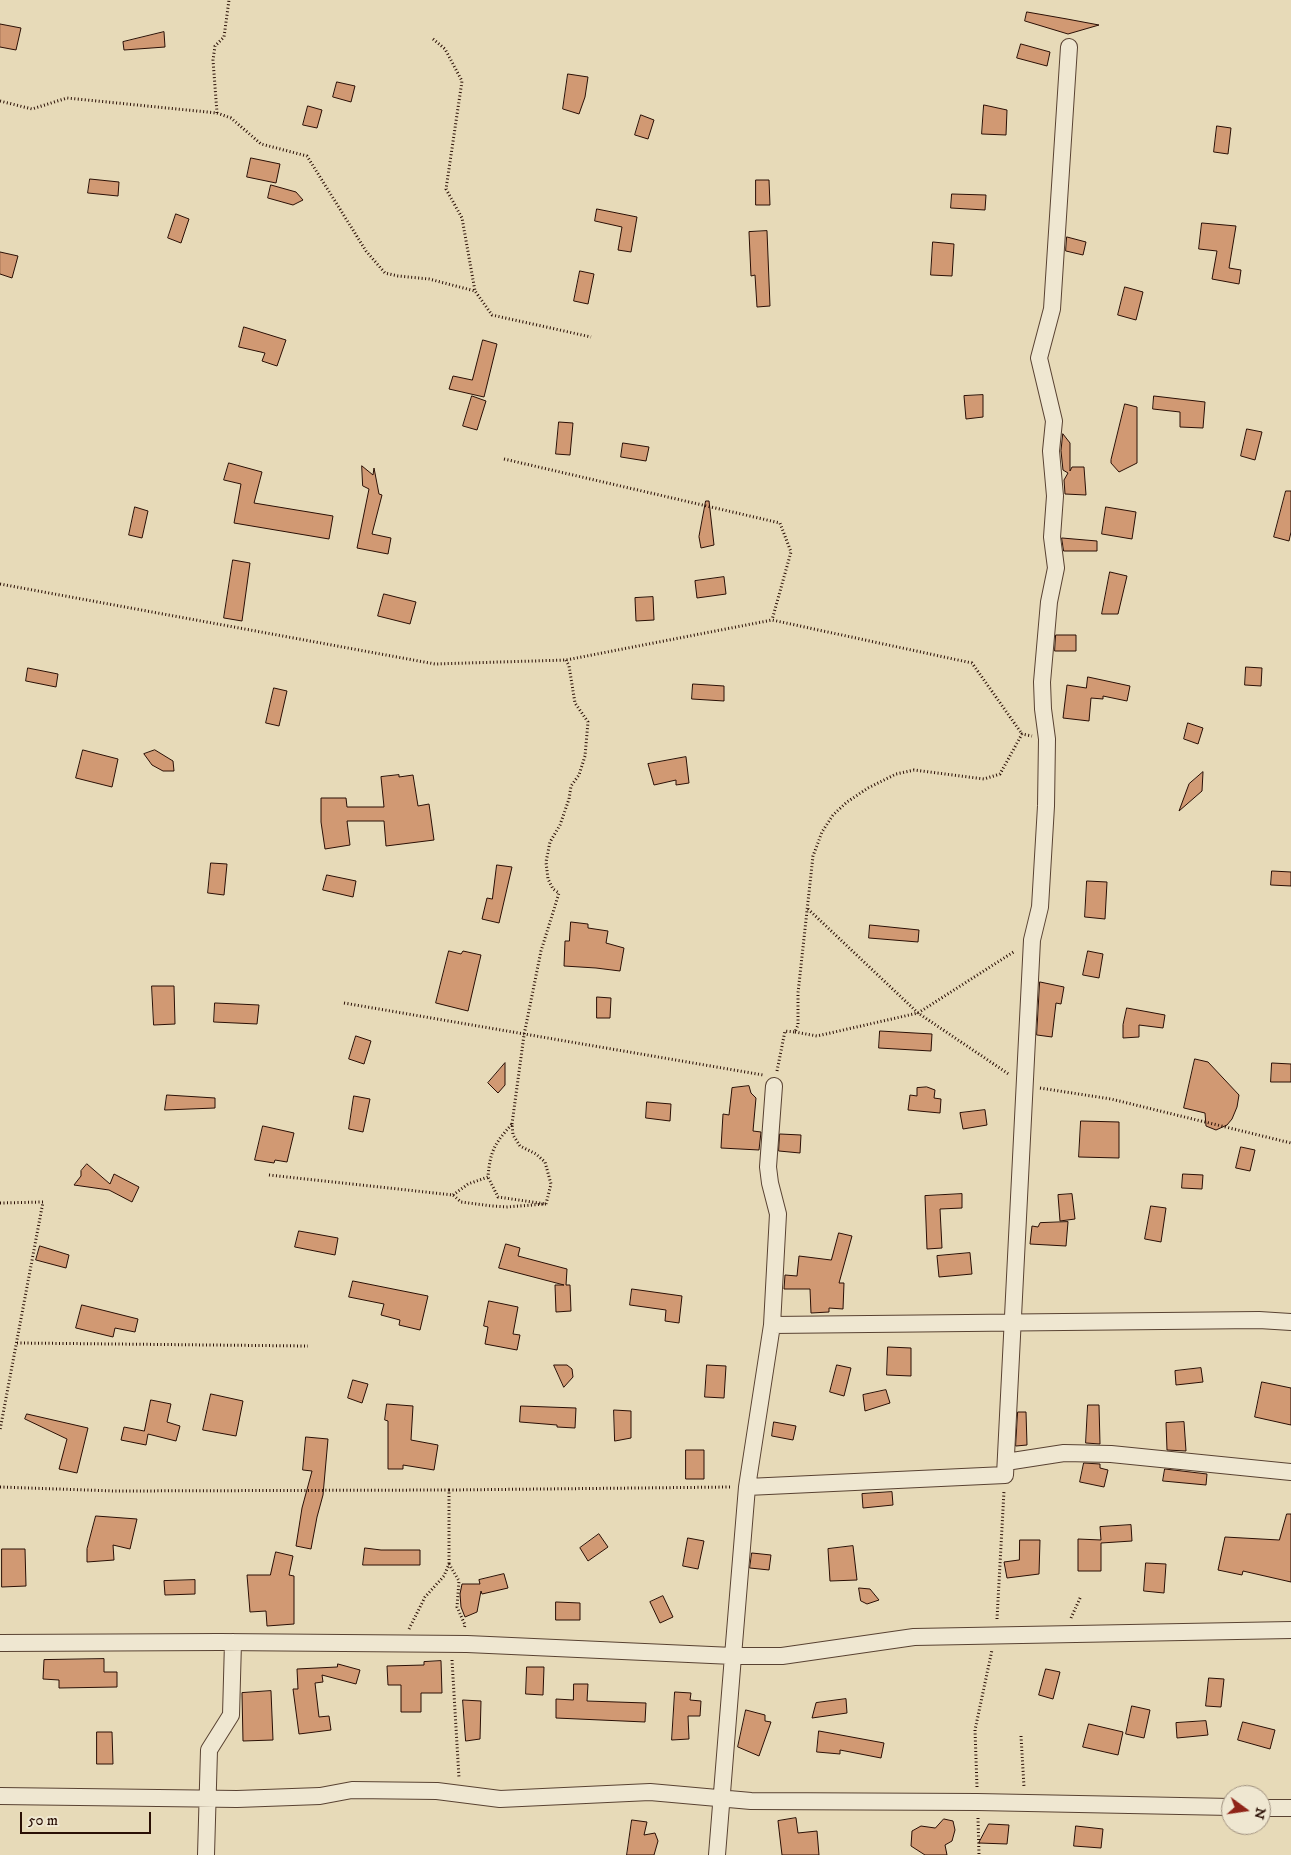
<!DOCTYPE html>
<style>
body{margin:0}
#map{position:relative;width:1291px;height:1855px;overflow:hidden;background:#e7dab8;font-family:"IM FELL DW Pica",serif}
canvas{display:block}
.north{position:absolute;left:1221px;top:1785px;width:50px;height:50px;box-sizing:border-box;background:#efe7d1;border:1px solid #a0917f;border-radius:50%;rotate:104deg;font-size:14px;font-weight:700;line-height:20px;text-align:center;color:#2a0f05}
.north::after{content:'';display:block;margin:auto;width:18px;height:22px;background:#8f2418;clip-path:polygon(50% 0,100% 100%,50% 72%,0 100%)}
.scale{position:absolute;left:20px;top:1812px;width:131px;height:22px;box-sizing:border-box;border:2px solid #2a0f05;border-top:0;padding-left:6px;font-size:15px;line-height:18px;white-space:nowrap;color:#2a0f05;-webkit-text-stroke:4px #efe7d1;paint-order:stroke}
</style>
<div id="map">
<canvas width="1291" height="1855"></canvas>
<div class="north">N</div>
<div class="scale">50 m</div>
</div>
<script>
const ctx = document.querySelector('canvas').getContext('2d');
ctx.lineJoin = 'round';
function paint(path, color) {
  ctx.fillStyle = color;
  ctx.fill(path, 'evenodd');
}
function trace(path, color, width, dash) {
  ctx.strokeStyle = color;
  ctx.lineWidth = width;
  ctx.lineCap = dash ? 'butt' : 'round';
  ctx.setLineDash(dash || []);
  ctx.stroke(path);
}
const building = new Path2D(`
 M1027,12L1067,19L1099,25L1068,34L1025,21Z
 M0,24L21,28L16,50L0,47Z
 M164,32L165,47L124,50L123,42Z
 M1021,44L1050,52L1047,66L1017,58Z
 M568,74L588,77L585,97L579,114L563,109Z
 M337,82L355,86L351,102L333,97Z
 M984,105L1007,110L1006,135L982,134Z
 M308,106L322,110L317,128L303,125Z
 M641,115L654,120L648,139L635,135Z
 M1217,126L1231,128L1228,154L1214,152Z
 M251,158L280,164L276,183L247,177Z
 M90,179L119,182L118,196L88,193Z
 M756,180H769L770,205H756Z
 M271,185L296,192L303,200L293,205L268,198Z
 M952,194L986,195L985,210L951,208Z
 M597,209L637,217L631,252L618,250L622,227L595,221Z
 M176,214L189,219L181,243L168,238Z
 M1202,223L1236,226L1229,268L1241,270L1239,284L1212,279L1217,251L1199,249Z
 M767,231L770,306L757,307L755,275L751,276L749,232Z
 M1067,237L1086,242L1083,255L1066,251Z
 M933,242L954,244L952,276L931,275Z
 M0,252L18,256L12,278L0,274Z
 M580,271L594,274L588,304L574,301Z
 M1125,287L1143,292L1136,320L1118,315Z
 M244,327L286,340L277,366L262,361L265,353L239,347Z
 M483,340L497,344L484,397L449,389L453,376L472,380Z
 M983,395V417L966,419L964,396Z
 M472,396L486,401L477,430L463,426Z
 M1154,396L1205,402L1203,428L1180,427V412L1153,409Z
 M1125,404L1137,407V463L1119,472L1111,463V460Z
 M559,422L573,423L570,455L556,454Z
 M1247,429L1262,432L1255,460L1241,456Z
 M1063,434L1070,443V471L1072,467H1084L1086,495L1065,494L1064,480L1068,473L1063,470L1061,451Z
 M623,443L649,447L646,461L621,457Z
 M229,463L262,472L254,503L333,516L329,539L234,523L241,484L224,480Z
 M362,466L373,475L374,468L379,494L382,495L372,534L391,538L388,554L357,548L369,489L363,486Z
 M1286,491H1291V532L1289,541L1274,537Z
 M706,501H709L714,545L701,548L699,537Z
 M135,507L148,511L142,538L129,535Z
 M1106,507L1136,512L1132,539L1102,534Z
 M1062,538L1097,541V551H1064Z
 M233,560L250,563L242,621L224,618Z
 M1110,572L1127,576L1118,614H1102Z
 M724,577L726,594L697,598L695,581Z
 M384,594L416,602L410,624L378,616Z
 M653,597L654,620L636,621L635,598Z
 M1056,635H1076V651H1055Z
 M1246,667L1262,668L1261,686L1245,685Z
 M28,668L58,674L56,687L26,681Z
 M1088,677L1130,686L1127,701L1103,696V699L1091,698L1089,721L1063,718L1067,685L1086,688Z
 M693,684L724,686V701L692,699Z
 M274,688L287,691L279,726L266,723Z
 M1188,723L1203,728L1198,744L1184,739Z
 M83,750L118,759L112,787L76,778Z
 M155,750L173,761L174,771H163L152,765L144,754Z
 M686,757L689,783L676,785V780L654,785L648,764Z
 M1203,772L1202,791L1179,811L1189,784Z
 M399,775V777L413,775L418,806L429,804L434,840L386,846L384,821H347L350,845L325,849L321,822V798H346L347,807H384L381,777Z
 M211,863L227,864L224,895L208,893Z
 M497,865L512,867L499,923L482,919L487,898L492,899Z
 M1272,871L1291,872V886L1271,885Z
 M327,875L356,881L353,897L323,890Z
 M1087,881L1107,882L1105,919L1085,917Z
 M571,922L588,924V928L608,931L606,943L624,948L620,971L596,968L564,966L565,941H569Z
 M870,925L919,930L918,942L869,938Z
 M449,951L461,954L463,951L481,955L468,1011L436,1003Z
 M1088,951L1103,954L1099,978L1083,975Z
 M1040,982L1064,987L1061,1004L1056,1003L1052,1037L1037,1035Z
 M152,986H174L175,1024L154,1025Z
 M597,997L611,998L610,1018H597Z
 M215,1003L259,1005L257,1024L214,1022Z
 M1127,1008L1165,1015L1163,1028L1139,1025V1037L1123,1038V1025Z
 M880,1031L932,1034L931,1051L879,1048Z
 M356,1036L371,1041L364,1064L349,1059Z
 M1195,1059L1208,1062L1239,1095L1237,1107L1232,1119L1227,1125L1216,1130L1206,1126L1205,1113L1184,1108Z
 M505,1063V1085L498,1093L488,1083Z
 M1272,1063L1291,1064V1082H1271Z
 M749,1086L751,1093L756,1098L753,1131L761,1132L759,1150L721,1148L723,1114L729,1115L732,1088Z
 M927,1087L935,1090L934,1098L941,1099L940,1113L908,1110L910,1095L917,1096V1088Z
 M167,1095L215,1098V1108L165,1110Z
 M354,1096L370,1099L363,1132L349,1129Z
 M647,1102L671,1104L670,1121L646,1118Z
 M985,1110L987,1125L963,1129L960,1113Z
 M1081,1121L1119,1122V1158L1079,1157Z
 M263,1126L294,1133L287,1162L275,1160L274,1163L255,1160Z
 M780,1134L801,1135L800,1153L779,1151Z
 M1241,1147L1255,1150L1250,1171L1236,1168Z
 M87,1164L110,1184L114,1174L139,1187L132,1202L109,1190L74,1185L81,1176V1171Z
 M1183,1174L1203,1175L1202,1189L1182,1188Z
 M962,1194V1208L940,1209L942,1248L927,1249L925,1196Z
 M1072,1194L1075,1219L1060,1221L1058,1195Z
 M1151,1206L1166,1208L1161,1242L1145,1239Z
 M1068,1222L1066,1246L1030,1244L1032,1226L1038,1227L1040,1223Z
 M299,1231L338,1238L335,1255L295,1247Z
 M839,1233L852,1236L839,1283H844L843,1309L829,1308V1312L811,1313L810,1289H784L785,1275L797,1276L799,1256L831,1260Z
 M506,1244L520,1248L518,1256L567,1269L566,1285H570L571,1311L556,1312L555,1285H564L499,1268Z
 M40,1246L69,1255L66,1268L36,1260Z
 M970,1253L972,1274L939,1277L937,1256Z
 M353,1281L428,1296L420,1330L399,1325L400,1320L381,1315L384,1304L349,1297Z
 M632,1289L682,1296L679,1323L665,1321L666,1310L630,1305Z
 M489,1301L518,1307L513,1334L520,1335L517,1350L485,1344L488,1327L484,1326Z
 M82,1305L138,1319L135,1332L115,1328L113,1337L76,1328Z
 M888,1347L911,1348V1376L887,1375Z
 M554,1365H567L572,1369L573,1377L564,1387Z
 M707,1365L726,1366L724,1398L705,1397Z
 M837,1365L851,1368L844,1396L830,1392Z
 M1201,1368L1203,1382L1176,1385L1175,1371Z
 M353,1380L368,1384L362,1403L348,1398Z
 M1262,1382L1291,1388V1425L1255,1417Z
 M886,1390L890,1403L865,1411L863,1395Z
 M211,1394L243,1401L236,1436L203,1430Z
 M151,1400L171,1404L167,1422L180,1426L176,1441L148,1434L146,1445L121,1440L124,1427L144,1431Z
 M387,1404L413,1406L411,1440L438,1445L434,1470L403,1465V1469H388V1421L385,1420Z
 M1088,1405H1099L1100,1444L1086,1443Z
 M521,1406L576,1408L575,1428L557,1427V1425L520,1422Z
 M614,1410L631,1411V1438L615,1441Z
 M1018,1412H1026L1027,1445L1016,1446Z
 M27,1414L88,1428L77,1473L59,1469L67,1439L25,1419Z
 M774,1422L796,1426L793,1440L772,1436Z
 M1184,1422L1186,1451L1167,1450L1166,1423Z
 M306,1437L328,1439L323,1495L317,1517L311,1549L296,1546L302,1508L312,1471L303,1470Z
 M686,1450H704V1479H686Z
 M1084,1463L1100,1464V1468L1108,1470L1104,1487L1080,1482Z
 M1165,1469L1207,1474L1206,1485L1163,1481Z
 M892,1492L893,1505L863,1508L862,1494Z
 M1287,1514H1291V1582L1243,1571L1242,1575L1218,1570L1225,1537L1279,1540Z
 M96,1516L137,1519L130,1549L113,1545L114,1560L87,1562V1549Z
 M1131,1525L1132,1541L1101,1543V1571H1078V1539L1101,1540L1100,1527Z
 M599,1534L608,1547L588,1561L580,1548Z
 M688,1538L704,1541L698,1569L683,1566Z
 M1020,1540H1040L1039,1574L1007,1578L1004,1562L1019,1560Z
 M853,1546L857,1580L830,1581L828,1549Z
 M365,1548L381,1550H420V1565H363Z
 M2,1549H25L26,1586L2,1587Z
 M276,1552L293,1556L289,1575L294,1576V1624L267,1626L266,1611L250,1612L247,1575H270Z
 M752,1553L771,1555L769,1570L750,1568Z
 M1146,1563L1166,1564L1164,1593L1144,1591Z
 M504,1574L508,1588L482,1594L481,1591L477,1612L465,1617L461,1607L460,1594L462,1584H480L479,1580Z
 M195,1580V1594L165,1595L164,1581Z
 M859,1588L870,1589L879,1600L867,1604L861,1601Z
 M663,1596L673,1617L660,1623L650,1602Z
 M556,1602L580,1603V1620H556Z
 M104,1659V1672H117V1687L59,1688V1680L43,1679L44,1660Z
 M441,1661L442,1693H421V1712H401V1685H388L387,1666L424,1665V1662Z
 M338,1664L360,1670L356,1684L322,1675L323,1682L315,1683L319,1717L329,1716L331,1730L299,1734L293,1689H298L297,1669L337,1667Z
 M527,1667H544L543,1695L526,1694Z
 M1046,1669L1060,1672L1053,1699L1039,1695Z
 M1209,1678L1224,1679L1221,1707L1206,1706Z
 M574,1684H588L587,1701L646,1703L645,1722L556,1718V1699L573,1700Z
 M271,1691L273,1740L243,1741L242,1693Z
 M675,1692L691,1693L690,1700L701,1701L700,1716H688L689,1739L672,1740Z
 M846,1699L847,1713L812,1718L816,1703Z
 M463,1700L481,1701L480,1739L466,1741Z
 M1132,1706L1150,1710L1144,1738L1126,1734Z
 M746,1710L765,1715V1721L771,1722L759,1756L738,1747Z
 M1206,1721L1208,1735L1177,1738L1176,1723Z
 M1243,1722L1275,1730L1270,1749L1238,1740Z
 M1089,1724L1123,1732L1118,1755L1083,1747Z
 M819,1731L884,1743L881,1758L840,1750V1754L817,1752Z
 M97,1732H112L113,1764H97Z
 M796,1818L798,1833L817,1831L819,1855H782L778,1821Z
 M944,1819L953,1821L955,1830L952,1841L945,1845L947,1855H925L911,1846L912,1831L921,1826L935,1828Z
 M632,1820L647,1822L644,1835L655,1833L658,1841L654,1855H627Z
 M989,1824L1009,1825L1007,1844L979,1843Z
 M1076,1826L1103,1829L1101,1848L1074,1846Z`);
paint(building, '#d19973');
trace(building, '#2a0f05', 1);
const street = new Path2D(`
 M772,1325L1259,1320L1291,1322
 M1006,1462L1064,1453L1111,1454L1291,1472
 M747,1487L1005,1475L1032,940L1040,907L1046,806L1047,739L1043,709L1042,682L1049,602L1056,568L1052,537L1055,496L1051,451L1054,421L1039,358L1052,309L1069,47
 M0,1643L220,1642L467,1644L733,1656L747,1487L772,1325L778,1214L770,1183L768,1167L774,1086
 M0,1796L237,1799L320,1796L352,1790L437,1791L500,1799L650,1792L751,1801L977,1802L1231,1807
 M1261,1808H1291
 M206,1855L209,1750L231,1715L233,1642
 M717,1855L733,1656H782L914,1637L1291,1630`);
trace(street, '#594232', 18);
trace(new Path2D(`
 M433,39L445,49L462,81L446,189L462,218L475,291
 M0,101L32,109L67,98L217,113L231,118L261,144L307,156L366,251L385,273L398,276L429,279L475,291L492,315L591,337
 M217,113L213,60L215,46L224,37L229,0
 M504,459L780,523L791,552L772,620
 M0,584L435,664L566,660L772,620L972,663L1022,734
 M808,909L918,1013L1010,1075
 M344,1003L763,1075
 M795,1032L817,1036L918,1013L1015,951
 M777,1071L785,1031L795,1032L798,1025V993L813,856L822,832L833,815L847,802L868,788L896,774L914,770L984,779L1000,774L1022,734L1032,736
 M1040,1088L1111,1099L1291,1143
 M512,1124L524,1035L541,951L559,893L553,889L548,879L546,862L550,842L560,825L569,799L571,786L579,775L585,756L588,722L575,703L569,666L566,660
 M269,1175L453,1195L461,1202L492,1206L506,1207L546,1204L498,1197L488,1177
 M453,1195L468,1184L488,1177C490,1151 495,1143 512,1124L513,1135L520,1146L536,1154L545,1162L551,1184L546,1204
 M0,1203L43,1202L0,1430
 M17,1343L308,1346
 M0,1487L114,1491L449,1490V1564
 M449,1490L731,1487
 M1071,1618L1081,1596
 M997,1619L1004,1491
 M409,1629L425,1597L444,1576L449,1564L459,1581L457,1607L465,1625L464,1629
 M452,1660L459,1778
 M1021,1736L1024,1787
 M977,1787L975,1730L992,1650
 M978,1818L979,1855`), '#2a0f05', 3, [1, 2.5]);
trace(street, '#efe7d1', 16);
</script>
